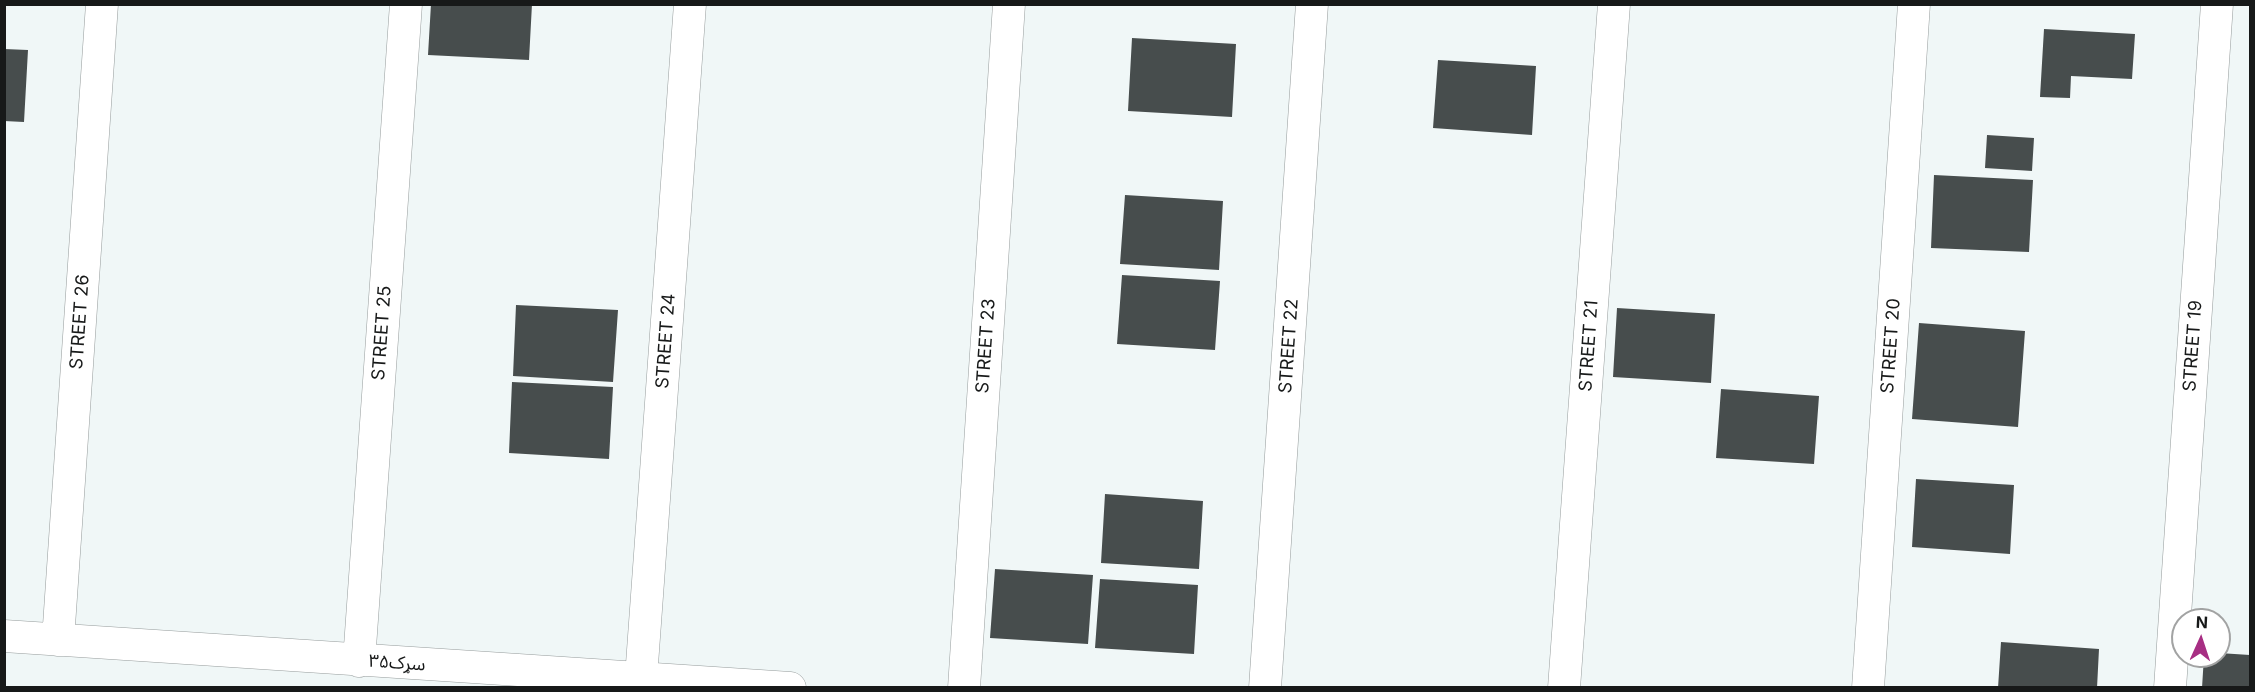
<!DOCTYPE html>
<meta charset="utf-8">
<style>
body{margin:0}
#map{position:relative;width:2255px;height:692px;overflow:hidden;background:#f0f7f7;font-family:Inter,sans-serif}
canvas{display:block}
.frame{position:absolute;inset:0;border:6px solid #171919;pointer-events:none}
.north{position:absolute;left:2171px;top:608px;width:60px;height:60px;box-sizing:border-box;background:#fff;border:2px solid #a2a3a3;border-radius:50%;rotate:3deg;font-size:16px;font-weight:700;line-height:24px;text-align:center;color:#171919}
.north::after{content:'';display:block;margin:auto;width:21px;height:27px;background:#a72e83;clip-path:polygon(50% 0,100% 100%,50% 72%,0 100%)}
</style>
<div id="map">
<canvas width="2255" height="692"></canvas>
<div class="frame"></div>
<div class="north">N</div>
</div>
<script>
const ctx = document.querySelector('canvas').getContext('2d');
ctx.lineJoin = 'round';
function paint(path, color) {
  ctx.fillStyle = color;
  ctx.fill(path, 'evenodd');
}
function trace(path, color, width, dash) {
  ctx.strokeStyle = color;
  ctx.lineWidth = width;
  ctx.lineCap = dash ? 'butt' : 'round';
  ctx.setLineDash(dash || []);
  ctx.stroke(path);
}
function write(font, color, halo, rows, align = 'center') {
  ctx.font = font + ' Inter,"Noto Sans Arabic",sans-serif';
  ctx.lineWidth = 6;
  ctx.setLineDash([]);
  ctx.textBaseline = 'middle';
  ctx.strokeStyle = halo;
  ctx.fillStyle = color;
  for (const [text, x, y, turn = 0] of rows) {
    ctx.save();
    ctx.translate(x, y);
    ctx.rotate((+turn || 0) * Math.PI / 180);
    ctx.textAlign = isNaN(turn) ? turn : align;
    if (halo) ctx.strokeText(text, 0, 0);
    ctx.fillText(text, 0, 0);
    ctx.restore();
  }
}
paint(new Path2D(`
 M431,4H532L529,60L428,55Z
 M2044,29L2135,34L2132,79L2071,76L2070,98L2040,97Z
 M1132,38L1236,44L1232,117L1128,111Z
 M4,49L28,50L24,122L4,121Z
 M1438,60L1536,66L1532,135L1433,128Z
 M1987,135L2034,138L2032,171L1985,168Z
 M1934,175L2033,180L2029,252L1931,248Z
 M1125,195L1223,201L1219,270L1120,264Z
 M1122,275L1220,281L1215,350L1117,344Z
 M516,305L618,310L613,382L513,376Z
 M1617,308L1715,314L1711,383L1613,377Z
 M1919,323L2025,331L2018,427L1912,419Z
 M512,382L613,387L609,459L509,453Z
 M1721,389L1819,396L1814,464L1716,458Z
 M1916,479L2014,485L2010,554L1912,547Z
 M1105,494L1203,501L1199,569L1101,563Z
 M995,569L1093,575L1088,644L990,638Z
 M1100,579L1198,585L1194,654L1095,648Z
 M2001,642L2099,649L2097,688H1998Z
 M2219,653L2250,655V688H2202L2204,656H2219Z`), '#474d4d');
const street = new Path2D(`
 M4,636L790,688
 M58,640L102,4
 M359,661L406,4
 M641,678L690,4
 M964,688L1009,4
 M1265,688L1312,4
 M1564,688L1614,4
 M1868,688L1914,4
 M2170,688L2217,4`);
trace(street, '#969c9c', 33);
trace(street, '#fff', 32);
write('18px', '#171919', '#fff', [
 ["STREET 26",80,322,-86],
 ["STREET 25",382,333,-86],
 ["STREET 24",666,341,-86],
 ["STREET 23",986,346,-86],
 ["STREET 22",1289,346,-86],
 ["STREET 21",1589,346,-86],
 ["STREET 20",1891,346,-86],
 ["STREET 19",2193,346,-86],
 ["سړک۳۵",397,663,4]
]);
</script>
